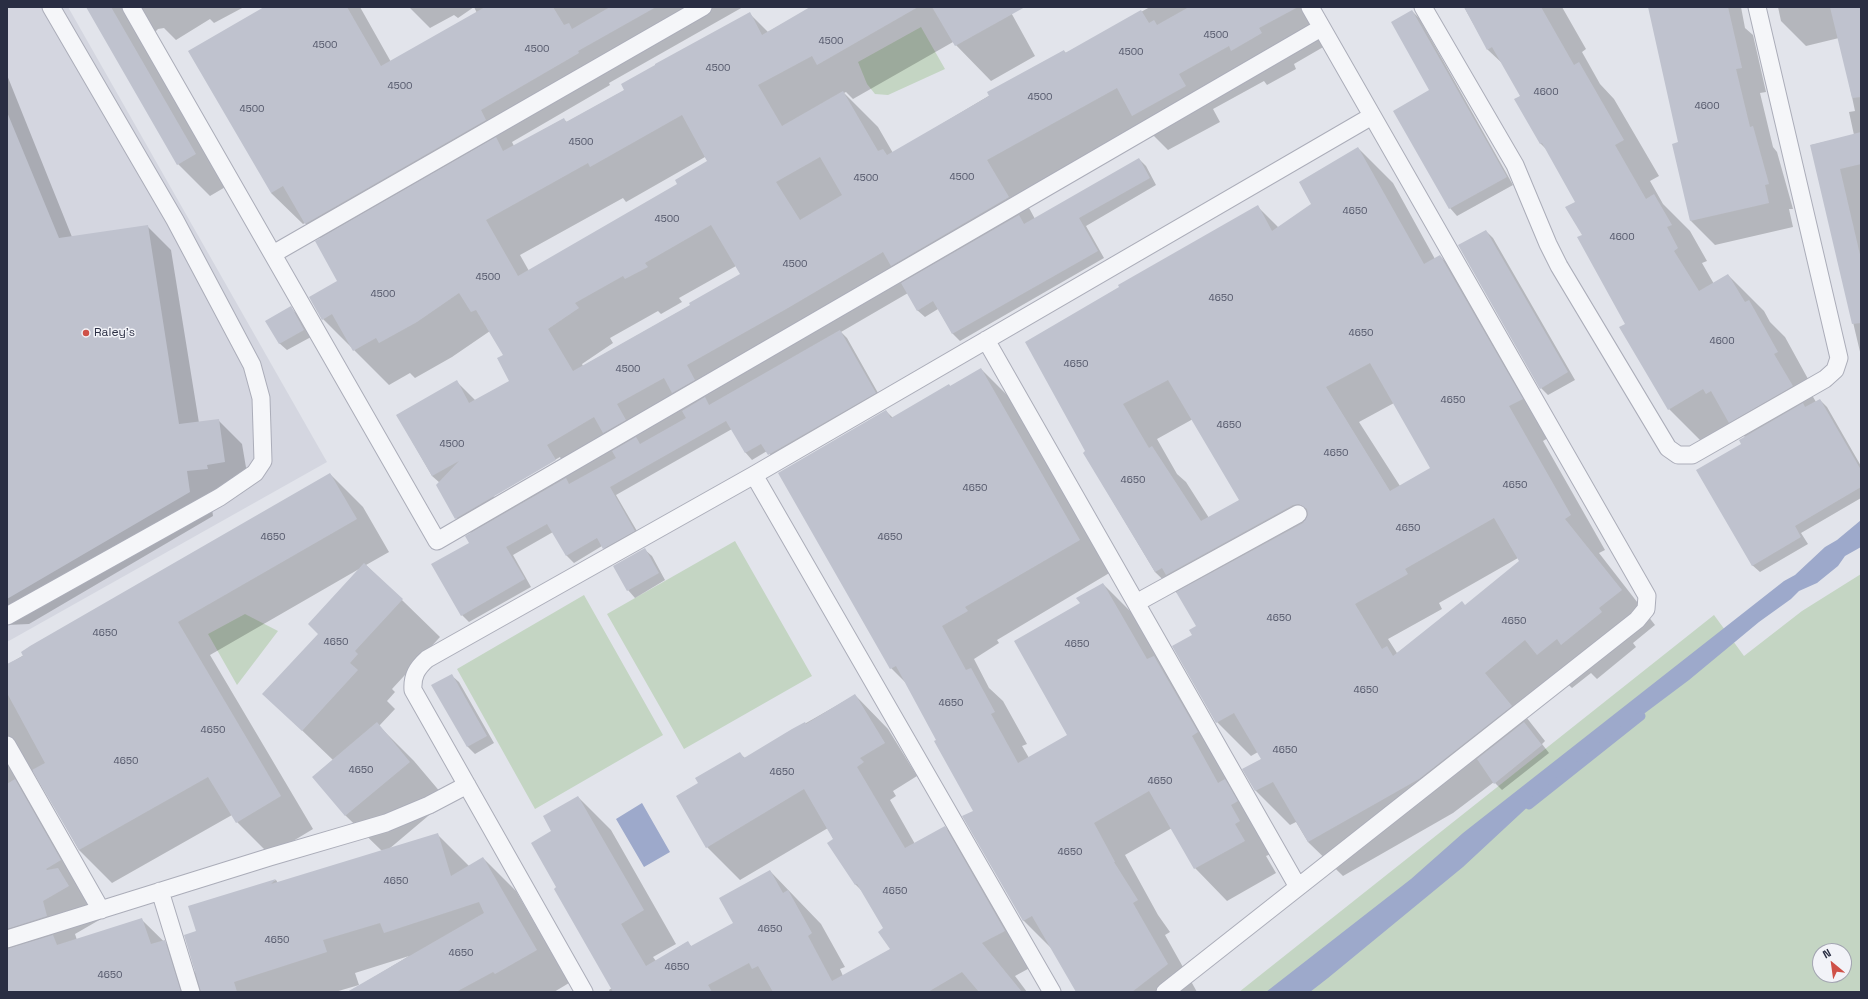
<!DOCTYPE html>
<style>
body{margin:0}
#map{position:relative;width:1868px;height:999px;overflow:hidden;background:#e2e4eb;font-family:"Space Grotesk",sans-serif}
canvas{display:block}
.frame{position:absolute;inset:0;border:8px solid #2a2e43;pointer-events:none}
.north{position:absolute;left:1812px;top:943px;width:40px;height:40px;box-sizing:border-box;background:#f2f3f8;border:1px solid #a2a4b0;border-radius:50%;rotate:331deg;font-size:11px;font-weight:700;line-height:16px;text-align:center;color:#2a2e43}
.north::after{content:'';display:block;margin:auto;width:14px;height:18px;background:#cf5148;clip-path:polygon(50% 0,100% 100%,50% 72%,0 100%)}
</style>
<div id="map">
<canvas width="1868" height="999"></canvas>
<div class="frame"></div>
<div class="north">N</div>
</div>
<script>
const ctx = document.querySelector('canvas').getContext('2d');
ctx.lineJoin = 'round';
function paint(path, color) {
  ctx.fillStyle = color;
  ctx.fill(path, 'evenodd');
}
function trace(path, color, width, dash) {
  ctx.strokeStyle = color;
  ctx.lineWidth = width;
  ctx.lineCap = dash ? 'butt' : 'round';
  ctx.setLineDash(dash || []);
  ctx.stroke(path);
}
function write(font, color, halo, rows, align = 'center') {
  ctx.font = font + ' "Space Grotesk",sans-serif';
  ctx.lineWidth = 3;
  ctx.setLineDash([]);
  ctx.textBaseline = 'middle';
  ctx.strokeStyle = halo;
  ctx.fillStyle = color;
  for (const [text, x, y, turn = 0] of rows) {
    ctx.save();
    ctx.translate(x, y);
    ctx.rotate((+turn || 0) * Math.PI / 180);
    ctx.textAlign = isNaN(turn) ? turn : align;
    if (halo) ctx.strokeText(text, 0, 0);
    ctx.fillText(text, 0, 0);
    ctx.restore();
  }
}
paint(new Path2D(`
 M7,7H68L327,462L7,642Z`), '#d4d6e0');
paint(new Path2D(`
 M921,27L945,69L888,95L875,94L867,84L858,62Z
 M735,541L812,676L684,749L607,614Z
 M1861,574V992H1239L1714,615L1744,656L1802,611ZM1820,951H1844V975H1820Z
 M584,595L663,735L535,809L457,669Z
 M245,614L278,631L237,685L208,634Z`), '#c4d5c3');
paint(new Path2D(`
 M1861,520V547L1845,556L1838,566L1817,583L1799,591L1791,599L1759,622L1689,680L1593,752L1547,789L1463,867L1328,978L1310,992H1266L1411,879L1463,833L1784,581L1795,575L1825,547L1837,540Z
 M642,803L670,852L644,867L616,819Z`), '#9da9cb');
paint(new Path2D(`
 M87,7H244L214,23L210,19L176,40L164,28L158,29L153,34L227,186L210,196L178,164Z
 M266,7H360L391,62L477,13L474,7L458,18L454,15L430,28L409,7H743L609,83L610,85L512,142L514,146L563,119L567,122L625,90L749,13L768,32L812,7H1008L1035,56L991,81L953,42L853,99L846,92L844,93L878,127L893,153L1064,51L1066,53L1150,7H1303L1325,46L1294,64L1296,69L1267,85L1264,81L1213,109L1220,122L1168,150L1145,127L1022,195L1035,219L1139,159L1146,166L1156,185L1086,226L1104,258L960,341L953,334L938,309L925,317L917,310L908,293L841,332L847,338L882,400L776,462L767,451L752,460L745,452L732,429L616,495L641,538L610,555L602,546L574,563L567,556L553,532L513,555L531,587L469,622L462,615L472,534L456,518L440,483L432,476L397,415L457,382L476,401L511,381L504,355L490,331L452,357L415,378L410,373L389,385L323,319L338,282L321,239L305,223L303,224L271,193ZM705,157L708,162L679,185L529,271L520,255L623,198L626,202ZM736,266L741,275L691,305L583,366L582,364L613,343L610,338L658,311L661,314L682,302L679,298ZM560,457L561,459L495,497L493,496Z
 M1464,7H1562L1586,49L1582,52L1600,84L1614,99L1659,176L1650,181L1663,204L1690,231L1707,261L1702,263L1714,284L1728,275L1764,311L1770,322L1785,337L1813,388L1809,390L1816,402L1820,400L1827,407L1861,466V498L1801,533L1808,544L1760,572L1752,565L1742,444L1745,437L1735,427L1705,445L1669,409L1626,324L1576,202L1548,151L1540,143L1521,96L1503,64L1488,50Z
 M1658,7H1741L1745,28L1753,35L1766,92L1760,93L1773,147L1777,152L1793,209H1789L1793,227L1715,245L1691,221Z
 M1778,7H1861V356L1811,145L1854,135L1849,112L1855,111L1845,64L1839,38L1806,46L1781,21Z
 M1412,11L1419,18L1513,185L1457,216L1450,208L1395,112L1431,91Z
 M7,75L72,237L147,226L171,250L199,423L218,420L242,444L249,485L210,494L213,516L29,624L7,625Z
 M1358,148L1393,183L1435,259L1440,256L1475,291L1556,433L1543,441L1605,550L1599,553L1655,625L1633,643L1636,647L1597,679L1591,673L1572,688L1558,675L1519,708L1545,741L1542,744L1549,753L1502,790L1494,782L1453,813L1343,876L1308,842L1296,822L1290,825L1256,791L1244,769L1262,759L1258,752L1251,756L1217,722L1193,635L1197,626L1180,596L1155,572L1084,453L1258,207L1279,228L1313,205ZM1394,403L1432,469L1400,486L1359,422ZM1193,419L1240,500L1209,518L1186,482L1177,474L1157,439ZM1518,558L1520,562L1466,606L1397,653L1388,639L1442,609L1439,603Z
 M1486,231L1493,238L1575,380L1548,395L1541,388Z
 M291,308L298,315L311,337L287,350L279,343Z
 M981,369L1013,401L1111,572L997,640L999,643L974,659L989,688L1003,701L1027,744L1022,746L1029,758L1068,735L1081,603L1103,584L1135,616L1271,854L1266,856L1276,873L1227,901L1195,868L1172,828L1125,855L1158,915L1170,932L1165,935L1197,992H1078L1053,950L1023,920L974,811L938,740L907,684L891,668L886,411L893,418L949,385L951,387Z
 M330,474L363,507L389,552L366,565L440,637L392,689L395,692L387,701L395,709L379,726L414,761L447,800L389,849L437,834L469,866L483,858L516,891L569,983L554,992H349L409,956L355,973L359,985L335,992H7V665ZM359,569L320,634L264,694L333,760L313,777L346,816L382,851L278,883L276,880L189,907L197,932V974L142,920L77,940L75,934L101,919L90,902L31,773L34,770L79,850L112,883L232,815L237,822L270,855L313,829L210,655Z
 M644,549L652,556L665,580L635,598L628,590Z
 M451,675L459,682L494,743L475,754L468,747L433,686Z
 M855,695L888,729L917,776L893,791L896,796L890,800L915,844L945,827L978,860L1037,964L1015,976L1027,992H610L609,990L612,988L558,888L552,832L578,797L611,830L676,944L653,957L656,961L687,942L692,947L735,923L770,871L821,924L845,967L840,969L843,976L891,949L884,928L863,892L855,884L828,828L740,880L707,847L700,783L740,754L745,758Z`), '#0003');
trace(new Path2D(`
 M1529,805L1641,716`), '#9da9cb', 9);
paint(new Path2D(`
 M86,7H111L196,154L177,165Z
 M264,7H347L381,66L485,7H553L564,25L569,23L572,29L610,7H656L578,51L579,53L481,110L486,120L305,224L283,186L271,193L188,51Z
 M810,7H918L817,65L812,56L758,85L782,126L843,91L878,151L883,149L887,155L989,96L987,92L1064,50L1065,53L1141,10L1149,23L1154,20L1157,25L1189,7H1298L1259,28L1262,33L1231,51L1229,46L1179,74L1186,86L1132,116L1117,88L987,160L1009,197L891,266L883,252L788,308L687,365L695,380L672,393L664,378L617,404L626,420L603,433L594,417L547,445L556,460L455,519L436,485L459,461L432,476L396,415L457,380L469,403L509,381L497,358L503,355L476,310L471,312L459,293L417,322L379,343L376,338L353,351L332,314L322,320L309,297L337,281L315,241L496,137L503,151L564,118L566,122L624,90L621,84L655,65V64L750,12L762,35ZM682,115L707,161L675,180L677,184L518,276L486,220L588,163L590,167ZM820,157L842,195L800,220L776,182ZM711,225L740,274L689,303L690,305L573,371L548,329L579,308L575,303L623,276L625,279L648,267L645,263Z
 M932,7H1025L955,46Z
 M1464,7H1541L1574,65L1579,62L1624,140L1615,145L1646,199L1654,194L1672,225L1667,227L1678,248L1674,251L1699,291L1728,274L1745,302L1749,300L1778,352L1774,354L1793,386L1729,423L1711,391L1706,394L1703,389L1668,410L1619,327L1625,324L1577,237L1582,235L1565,207L1575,202L1542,143L1540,144L1514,99L1520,96L1492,47L1487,50Z
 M1648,7H1728L1742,68L1736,69L1750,127L1753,126L1769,184L1765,185L1769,203L1690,221L1672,144L1678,142Z
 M1830,7H1861V97L1852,98Z
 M1412,10L1507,177L1449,209L1393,111L1429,90L1391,22Z
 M7,112L59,238L148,225L179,424L219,419L225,462L207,465L208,469L187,471L190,492L7,599Z
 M1861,132V164L1840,169L1861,259V323L1852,324L1810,145Z
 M1358,147L1424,264L1440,255L1523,399L1509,406L1571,515L1565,519L1622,590L1599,608L1602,612L1561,645L1557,639L1537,655L1525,640L1485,673L1512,706L1419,779L1308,842L1273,782L1255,791L1242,769L1261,759L1234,713L1216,723L1172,646L1192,635L1189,630L1196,626L1176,592L1303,523L1308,515L1307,509L1299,504L1293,505L1166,575L1162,568L1155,572L1083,453L1085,451L1025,342L1119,287L1118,285L1258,205L1272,231L1311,204L1299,182ZM1370,363L1430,468L1390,491L1326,387ZM1168,380L1239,500L1201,521L1152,446L1149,448L1123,404ZM1494,518L1519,561L1465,605L1462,601L1393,656L1387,646L1382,649L1355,604L1408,574L1405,569Z
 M1139,158L1150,178L1079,218L1098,251L952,334L933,301L917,311L901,283L1019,215L1024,224Z
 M1486,230L1568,372L1540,389L1458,245Z
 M291,306L304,330L279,344L265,321Z
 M840,330L876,393L768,455L761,444L745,453L726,421L610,487L635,531L603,549L597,538L566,556L547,524L506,547L525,579L461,616L431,564L469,543L465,536L566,478L569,484L616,458L612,451L636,437L640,444L686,418L682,411L705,397L709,405Z
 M981,368L1080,540L965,607L968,611L942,626L966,670L971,668L995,712L991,714L1018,763L1067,735L1014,641L1080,603L1076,598L1103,583L1147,659L1154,656L1198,732L1192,736L1218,783L1225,779L1238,801L1231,805L1240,821L1235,824L1245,841L1194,869L1149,791L1094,823L1115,862H1114L1138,900L1133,903L1168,964L1132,992H1076L1032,916L1023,921L962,816L973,811L934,741L936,740L896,666L890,669L778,473L886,410L891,418L949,384L950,386Z
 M1820,399L1861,470V487L1795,526L1801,537L1752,566L1696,470L1741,444L1739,440L1803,403L1805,407Z
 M330,473L357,519L178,622L281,796L236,823L208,777L79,850L32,770L45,763L7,693V664L23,656L21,652L30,646Z
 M645,548L659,573L627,591L613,566Z
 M364,563L403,599L355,651L358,654L350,663L358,670L302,731L262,694L318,634L308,624Z
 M452,674L487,736L467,747L431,685Z
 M855,694L885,743L860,758L864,762L857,767L905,848L945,826L1005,931L982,943L1022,992H979L962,972L928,992H773L758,966L752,969L749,963L708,985L712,992H613L554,889L556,887L531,843L551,831L543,816L578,796L644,910L621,924L646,966L688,941L691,946L733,923L719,898L770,870L783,893L788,890L812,933L808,936L832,981L890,949L878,932L883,928L857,884L855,885L827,843L833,839L804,789L706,848L676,796L698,783L695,778L740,752L744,758L792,729L805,722L806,724Z
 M377,722L410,762L345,816L312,777Z
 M1524,722L1542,745L1494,784L1477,759Z
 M15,779L61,860L46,869L47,870L58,868L69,886L43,901L47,916L7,929V784Z
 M438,833L451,876L483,857L537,950L495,974L493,972L456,992H347L484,913L479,902L384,933L380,923L323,940L327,952L234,982L237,992H201L184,935L196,931L188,906L276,879L271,884Z
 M142,918L151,944L165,940L181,992H7V949L53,935L57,945Z`), '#bfc2ce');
const lane = new Path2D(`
 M131,7L437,541L1321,28
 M1423,7L1515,165L1548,244L1559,266L1668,448L1678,455H1692L1825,379L1835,370L1839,358L1757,7
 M273,254L703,7
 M986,340L1298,887
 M754,475L1052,992
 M1136,603L1298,514
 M7,616L220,497L255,473L263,461L261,398L252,365L175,220L51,7
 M7,745L101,910
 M160,891L191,992
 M7,939L270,857L386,823L429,805L467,785
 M584,992L413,690C412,676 417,668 427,659L754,475L1372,116
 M1165,992L1637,620L1646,609L1647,596L1310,7`);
trace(lane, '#abadb9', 19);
trace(lane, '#f5f6f9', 17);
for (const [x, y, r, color] of [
 [86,333,4,"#cf5148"]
]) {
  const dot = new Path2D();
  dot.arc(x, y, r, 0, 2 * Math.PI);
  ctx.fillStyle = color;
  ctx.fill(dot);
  trace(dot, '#f2f3f8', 1.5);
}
write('10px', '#4f5366', null, [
 ["4500",1216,35],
 ["4500",831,41],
 ["4500",325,45],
 ["4500",537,49],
 ["4500",1131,52],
 ["4500",718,68],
 ["4500",400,86],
 ["4600",1546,92],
 ["4500",1040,97],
 ["4600",1707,106],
 ["4500",252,109],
 ["4500",581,142],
 ["4500",962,177],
 ["4500",866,178],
 ["4650",1355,211],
 ["4500",667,219],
 ["4600",1622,237],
 ["4500",795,264],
 ["4500",488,277],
 ["4500",383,294],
 ["4650",1221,298],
 ["4650",1361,333],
 ["4600",1722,341],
 ["4650",1076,364],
 ["4500",628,369],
 ["4650",1453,400],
 ["4650",1229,425],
 ["4500",452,444],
 ["4650",1336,453],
 ["4650",1133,480],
 ["4650",1515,485],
 ["4650",975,488],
 ["4650",1408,528],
 ["4650",273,537],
 ["4650",890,537],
 ["4650",1279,618],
 ["4650",1514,621],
 ["4650",105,633],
 ["4650",336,642],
 ["4650",1077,644],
 ["4650",1366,690],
 ["4650",951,703],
 ["4650",213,730],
 ["4650",1285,750],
 ["4650",126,761],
 ["4650",361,770],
 ["4650",782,772],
 ["4650",1160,781],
 ["4650",1070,852],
 ["4650",396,881],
 ["4650",895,891],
 ["4650",770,929],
 ["4650",277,940],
 ["4650",461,953],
 ["4650",677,967],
 ["4650",110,975]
]);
write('12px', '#2a2e43', '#f2f3f8', [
 ["Raley's",94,333]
], 'left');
</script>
